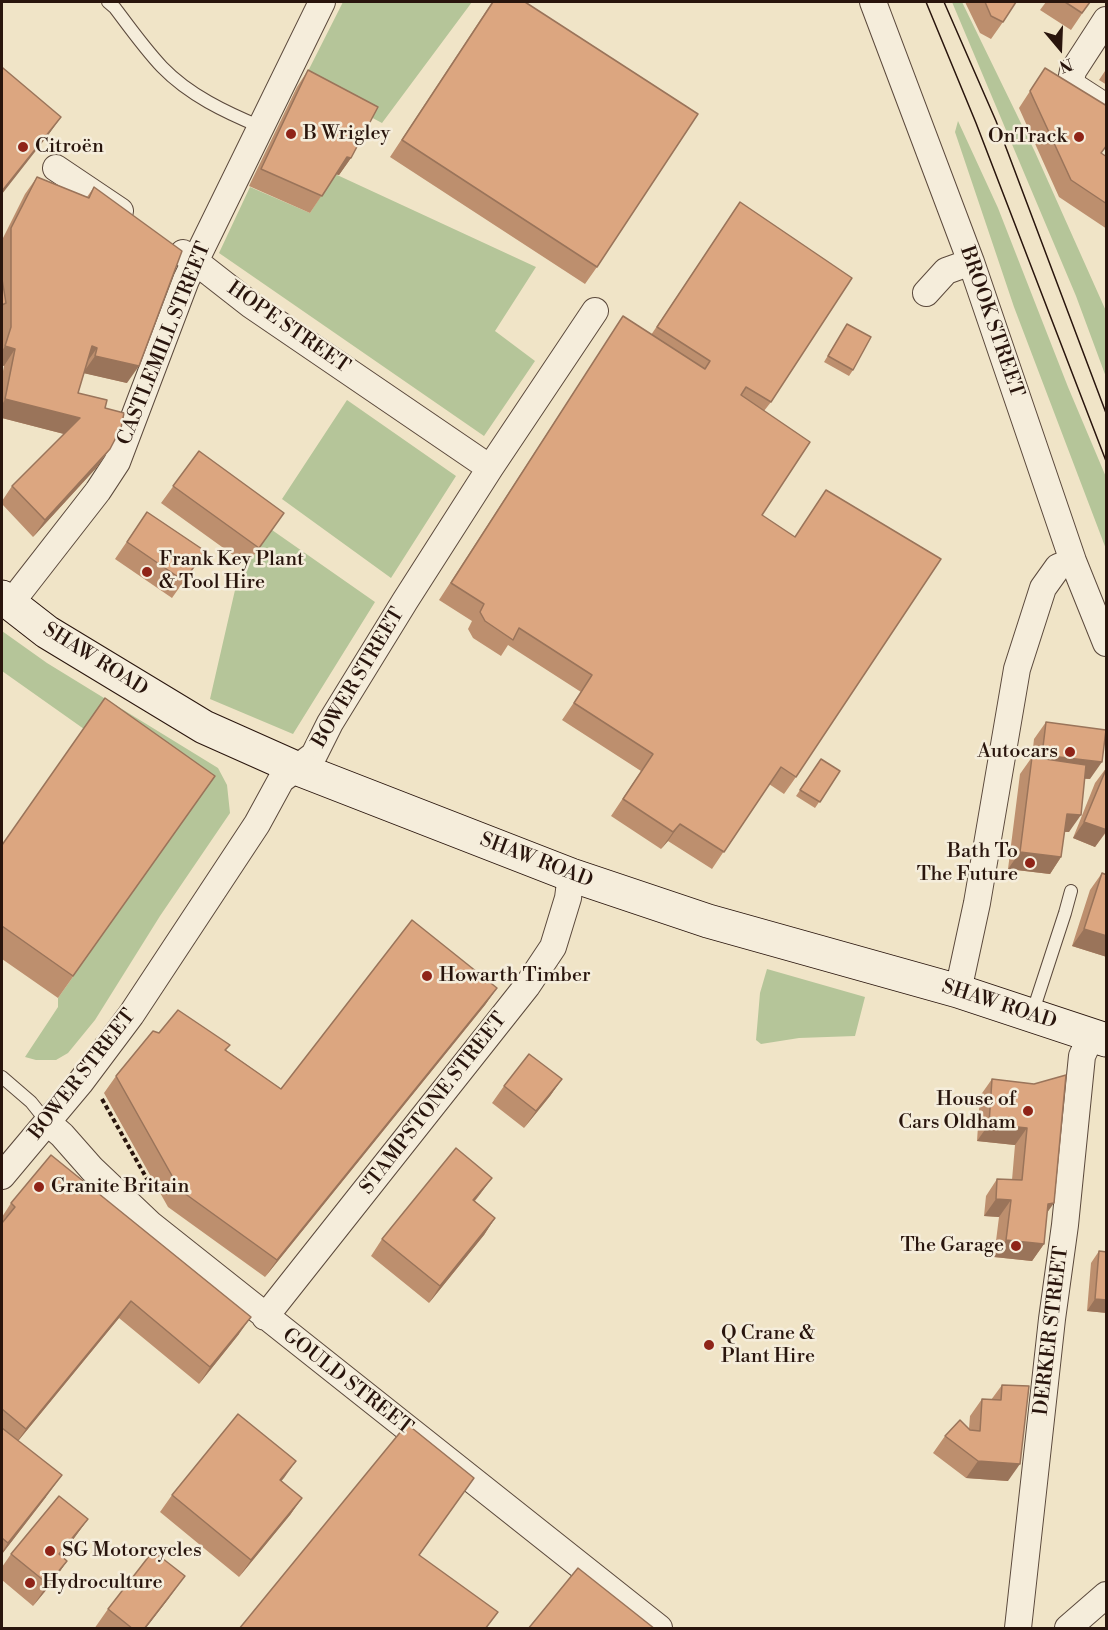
<!DOCTYPE html>
<meta charset="utf-8">
<style>
body{margin:0}
#map{position:relative;width:1108px;height:1630px;overflow:hidden;background:#f0e4c7;font-family:"Libre Bodoni",serif}
canvas{display:block}
.frame{position:absolute;inset:0;border:3px solid #29150d;pointer-events:none}
.north{position:absolute;left:1030px;top:18px;width:60px;height:60px;-webkit-text-stroke:4px #f5eddb;paint-order:stroke;rotate:161deg;font-size:16px;font-weight:700;line-height:24px;text-align:center;color:#29150d}
.north::after{content:'';display:block;margin:auto;width:21px;height:27px;background:#29150d;clip-path:polygon(50% 0,100% 100%,50% 72%,0 100%)}
</style>
<div id="map">
<canvas width="1108" height="1630"></canvas>
<div class="frame"></div>
<div class="north">N</div>
</div>
<script>
const ctx = document.querySelector('canvas').getContext('2d');
ctx.lineJoin = 'round';
function paint(path, color) {
  ctx.fillStyle = color;
  ctx.fill(path, 'evenodd');
}
function trace(path, color, width, dash) {
  ctx.strokeStyle = color;
  ctx.lineWidth = width;
  ctx.lineCap = dash ? 'butt' : 'round';
  ctx.setLineDash(dash || []);
  ctx.stroke(path);
}
function write(font, color, halo, rows, align = 'center') {
  ctx.font = font + ' "Libre Bodoni",serif';
  ctx.lineWidth = 5;
  ctx.setLineDash([]);
  ctx.textBaseline = 'middle';
  ctx.strokeStyle = halo;
  ctx.fillStyle = color;
  for (const [text, x, y, turn = 0] of rows) {
    ctx.save();
    ctx.translate(x, y);
    ctx.rotate((+turn || 0) * Math.PI / 180);
    ctx.textAlign = isNaN(turn) ? turn : align;
    if (halo) ctx.strokeText(text, 0, 0);
    ctx.fillText(text, 0, 0);
    ctx.restore();
  }
}
paint(new Path2D(`
 M343,2H472L382,123L303,81Z
 M952,2H962L1035,152L1106,311V377L1076,296Z
 M958,121L998,208L1068,387L1106,477V549L1014,307L955,132Z
 M335,174L536,267L495,331L535,361L484,436L219,253L250,187L310,213Z
 M347,400L456,476L391,578L282,499Z
 M272,530L375,602L293,734L210,699L238,577Z
 M2,631L47,663L218,768L227,785L230,813L160,916L95,1020L68,1053L56,1060H36L25,1057L58,1007V998L200,797L84,729L2,671Z
 M767,969L865,997L855,1036L799,1038L761,1044L756,1040L760,993Z`), '#b5c599');
const lane = new Path2D(`
 M108,2L115,8C130,28 145,49 162,67C189,95 225,112 261,127
 M1032,1014L1065,913L1071,891
 M2,1077L31,1102L47,1122`);
const street = new Path2D(`
 M873,2L971,262L1073,561L1106,643
 M1106,20L1073,71L1071,81L1075,87L1106,107
 M56,168L120,211
 M183,253L196,262L251,305L490,468
 M926,293L946,271L971,262
 M10,604L98,491L117,462L186,280L322,2
 M958,991L977,903L1017,669L1043,588L1058,567L1073,561
 M47,1122L62,1135L92,1169L150,1224L659,1628
 M2,1176L80,1083L131,1015L257,824L281,780L314,755L330,723L405,601L490,468L595,311
 M265,1317L527,986L553,947L568,898L571,875
 M1018,1628L1052,1319L1065,1225L1082,1056L1092,1034
 M1068,1628L1106,1595`);
const secondary = new Path2D(`
 M2,597L47,632L204,727L296,768L571,875L708,921L958,991L1106,1040`);
trace(lane, '#5b493c', 14);
trace(street, '#5b493c', 28);
trace(secondary, '#29150d', 35);
trace(new Path2D(`
 M102,1099L147,1179`), '#29150d', 4, [4.5, 3]);
trace(lane, '#f5eddb', 12);
trace(street, '#f5eddb', 26);
trace(secondary, '#f5eddb', 33);
trace(new Path2D(`
 M926,2L976,123L1106,461
 M944,2L996,121L1106,413`), '#29150d', 1.5);
paint(new Path2D(`
 M492,2H525L597,267L585,284L390,157Z
 M965,2H1016L1003,22L991,39L980,33Z
 M1046,2H1090L1071,30L1040,10Z
 M1045,68L1101,153L1107,157V229L1059,197L1019,108Z
 M1107,68V85L1099,80Z
 M308,70L351,158L339,175L336,174L310,213L249,186L297,87Z
 M37,177L87,197L94,187L127,383L84,373L78,393L105,408L98,466L33,537L2,504V501L12,486L64,434L2,418V376L4,366L2,365V240L25,194Z
 M740,202L771,402L764,411L762,515L796,777L784,794L769,784L712,869L668,841L661,849L611,816L641,771L562,720L581,692L508,645L501,656L473,638L468,629L472,621L439,600L623,316L651,335Z
 M847,324L853,370L849,376L824,362Z
 M199,451L272,530L247,565L161,503Z
 M147,512L205,551L172,598L115,559Z
 M1046,722L1090,779H1084L1069,832H1064L1061,857L1050,874L1008,869L1020,774L1032,757L1034,739Z
 M821,759L840,771L815,808L796,796Z
 M1107,767V831L1095,847L1073,838L1095,783Z
 M215,776L58,998L2,959V845Z
 M1102,873L1107,957L1072,946L1090,890Z
 M497,988L485,1005L265,1277L168,1207L104,1093L116,1076L159,1033L230,1045L226,1050L281,1089Z
 M562,1079L550,1096L524,1128L492,1103L504,1086Z
 M992,1079L1034,1084L1047,1212L1044,1244L1032,1261L994,1257L999,1217L984,1216L986,1196L997,1179L1012,1180L1015,1145L977,1141L980,1096Z
 M492,1178L475,1201L495,1218L484,1235L429,1303L371,1256L382,1239Z
 M11,1203L239,1334L199,1384L119,1318L18,1441L46,1497L2,1554V1217Z
 M1099,1251L1107,1313L1087,1311L1091,1263Z
 M1002,1385L1008,1481L966,1478L933,1453L945,1436L969,1429L970,1416L982,1399L991,1400Z
 M281,1481L302,1498L290,1515L239,1577L160,1512L172,1495Z
 M88,1519L72,1541L60,1556L67,1561L52,1583L33,1606L2,1580V1567L11,1554Z
 M169,1598L145,1629H94L108,1609Z`), '#bd8f6e');
paint(new Path2D(`
 M61,117L49,134L2,194V191Z
 M347,157L351,158L339,175L335,174Z
 M5,346L15,349L4,366L2,365V351Z
 M92,346L97,348L85,365Z
 M95,356L139,366L127,383L83,373Z
 M5,399L80,418L68,435L2,418V405Z
 M110,449L98,466L33,537L45,520Z
 M1042,755L1102,762L1090,779L1030,772Z
 M1067,814L1081,815L1069,832L1055,831Z
 M1084,822L1107,830L1095,847L1073,838Z
 M680,824L668,841L661,849L673,832Z
 M1020,852L1061,857L1050,874L1008,869Z
 M1084,929L1107,936V957L1072,946Z
 M497,988L485,1005L265,1277L277,1260Z
 M562,1079L550,1096L524,1128L536,1111Z
 M989,1124L1027,1128L1015,1145L977,1141Z
 M492,1178L480,1194L461,1217L473,1200Z
 M996,1199L1011,1200L999,1217L984,1216Z
 M1054,1203L1042,1220L1048,1204Z
 M495,1218L484,1235L429,1303L440,1286Z
 M1006,1240L1044,1244L1032,1261L994,1257Z
 M1095,1299L1107,1300V1313L1087,1311Z
 M131,1301L119,1318L14,1446L26,1429Z
 M251,1317L239,1334L199,1384L210,1367Z
 M296,1461L284,1478L268,1497L280,1480Z
 M978,1461L1020,1464L1008,1481L966,1478Z
 M62,1475L46,1497L2,1554V1552L8,1543Z
 M302,1498L290,1515L239,1577L251,1560Z
 M88,1519L72,1541L44,1576L59,1554Z
 M67,1561L52,1583L33,1606L48,1584Z
 M185,1576L169,1598L145,1629H144Z`), '#9a745a');
const building = new Path2D(`
 M493,2H525L698,114L597,267L402,140Z
 M985,2H1016L1003,22L991,16Z
 M1065,2H1090L1082,13Z
 M3,68L61,117L2,191V70Z
 M1045,68L1107,106V145L1101,153L1107,157V204L1071,180L1030,91Z
 M308,70L378,107L351,158L347,157L322,196L261,169Z
 M37,177L89,198L94,187L182,251L139,366L95,356L97,348L92,346L78,393L107,400L105,408L124,413L121,428L110,449L45,520L12,486L80,418L5,399L15,349L5,346L11,327V228Z
 M740,202L852,278L771,402L746,387L741,395L810,442L762,515L795,537L826,490L941,559L796,777L781,767L724,852L680,824L673,832L623,799L653,754L574,703L592,675L519,628L513,640L485,621L480,612L484,604L451,583L623,316L705,369L710,361L657,327Z
 M2,279L6,303L2,305Z
 M847,324L871,337L853,370L828,356Z
 M199,451L284,513L259,548L173,486Z
 M147,512L205,551L184,581L127,542Z
 M105,698L215,776L73,976L2,926V845Z
 M1046,722L1106,730L1102,762L1042,755Z
 M1032,757L1086,765L1081,815L1067,814L1061,857L1020,852Z
 M821,759L840,771L820,802L800,790Z
 M1107,767V830L1084,822Z
 M1102,873L1107,875V936L1084,929Z
 M412,920L497,988L277,1260L180,1190L116,1076L153,1031L159,1033L178,1010L230,1045L225,1050L281,1089Z
 M529,1054L562,1079L536,1111L504,1086Z
 M1066,1075L1054,1203L1048,1204L1044,1244L1006,1240L1011,1200L996,1199L997,1179L1022,1180L1027,1128L989,1124L992,1079L1034,1084Z
 M456,1148L492,1178L473,1200L495,1218L440,1286L382,1239Z
 M51,1155L251,1317L210,1367L131,1301L26,1429L2,1409V1223L15,1207L11,1203Z
 M1099,1251L1107,1252V1300L1095,1299Z
 M1002,1385L1029,1386L1020,1464L978,1461L945,1436L960,1420L970,1430L980,1431L982,1399L1001,1400Z
 M238,1414L296,1461L280,1480L302,1498L251,1560L172,1495Z
 M407,1424L474,1478L419,1555L498,1612L485,1629H239Z
 M2,1428L62,1475L8,1543L2,1538Z
 M59,1496L88,1519L59,1554L67,1561L48,1584L11,1554Z
 M153,1551L185,1576L144,1629H133L108,1609Z
 M578,1568L655,1629H528Z`);
paint(building, '#dca680');
trace(building, '#9a745a', 1.5);
for (const [x, y, r, color] of [
 [291,134,6,"#8f2418"],
 [1079,137,6,"#8f2418"],
 [23,147,6,"#8f2418"],
 [147,572,6,"#8f2418"],
 [1070,752,6,"#8f2418"],
 [1030,863,6,"#8f2418"],
 [427,976,6,"#8f2418"],
 [1028,1111,6,"#8f2418"],
 [39,1187,6,"#8f2418"],
 [1016,1246,6,"#8f2418"],
 [709,1345,6,"#8f2418"],
 [50,1551,6,"#8f2418"],
 [30,1583,6,"#8f2418"]
]) {
  const dot = new Path2D();
  dot.arc(x, y, r, 0, 2 * Math.PI);
  ctx.fillStyle = color;
  ctx.fill(dot);
  trace(dot, '#f5eddb', 2);
}
write('20px', '#29150d', '#f5eddb', [
 ["B Wrigley",303,134],
 ["OnTrack",1067,137,"right"],
 ["Citroën",35,147],
 ["Frank Key Plant",159,560],
 ["& Tool Hire",159,583],
 ["Autocars",1058,752,"right"],
 ["Bath To",1018,852,"right"],
 ["The Future",1018,875,"right"],
 ["Howarth Timber",439,976],
 ["House of",1016,1100,"right"],
 ["Cars Oldham",1016,1123,"right"],
 ["Granite Britain",51,1187],
 ["The Garage",1004,1246,"right"],
 ["Q Crane &",721,1334],
 ["Plant Hire",721,1357],
 ["SG Motorcycles",62,1551],
 ["Hydroculture",42,1583]
], 'left');
write('20px', '#29150d', '#f5eddb', [
 ["BROOK STREET",991,322,71],
 ["HOPE STREET",288,328,35],
 ["CASTLEMILL STREET",165,344,-68],
 ["SHAW ROAD",95,660,32],
 ["BOWER STREET",359,678,-59],
 ["SHAW ROAD",536,861,21],
 ["SHAW ROAD",999,1005,18],
 ["BOWER STREET",83,1075,-52],
 ["STAMPSTONE STREET",434,1104,-52],
 ["DERKER STREET",1052,1331,-83],
 ["GOULD STREET",347,1382,38]
]);
</script>
